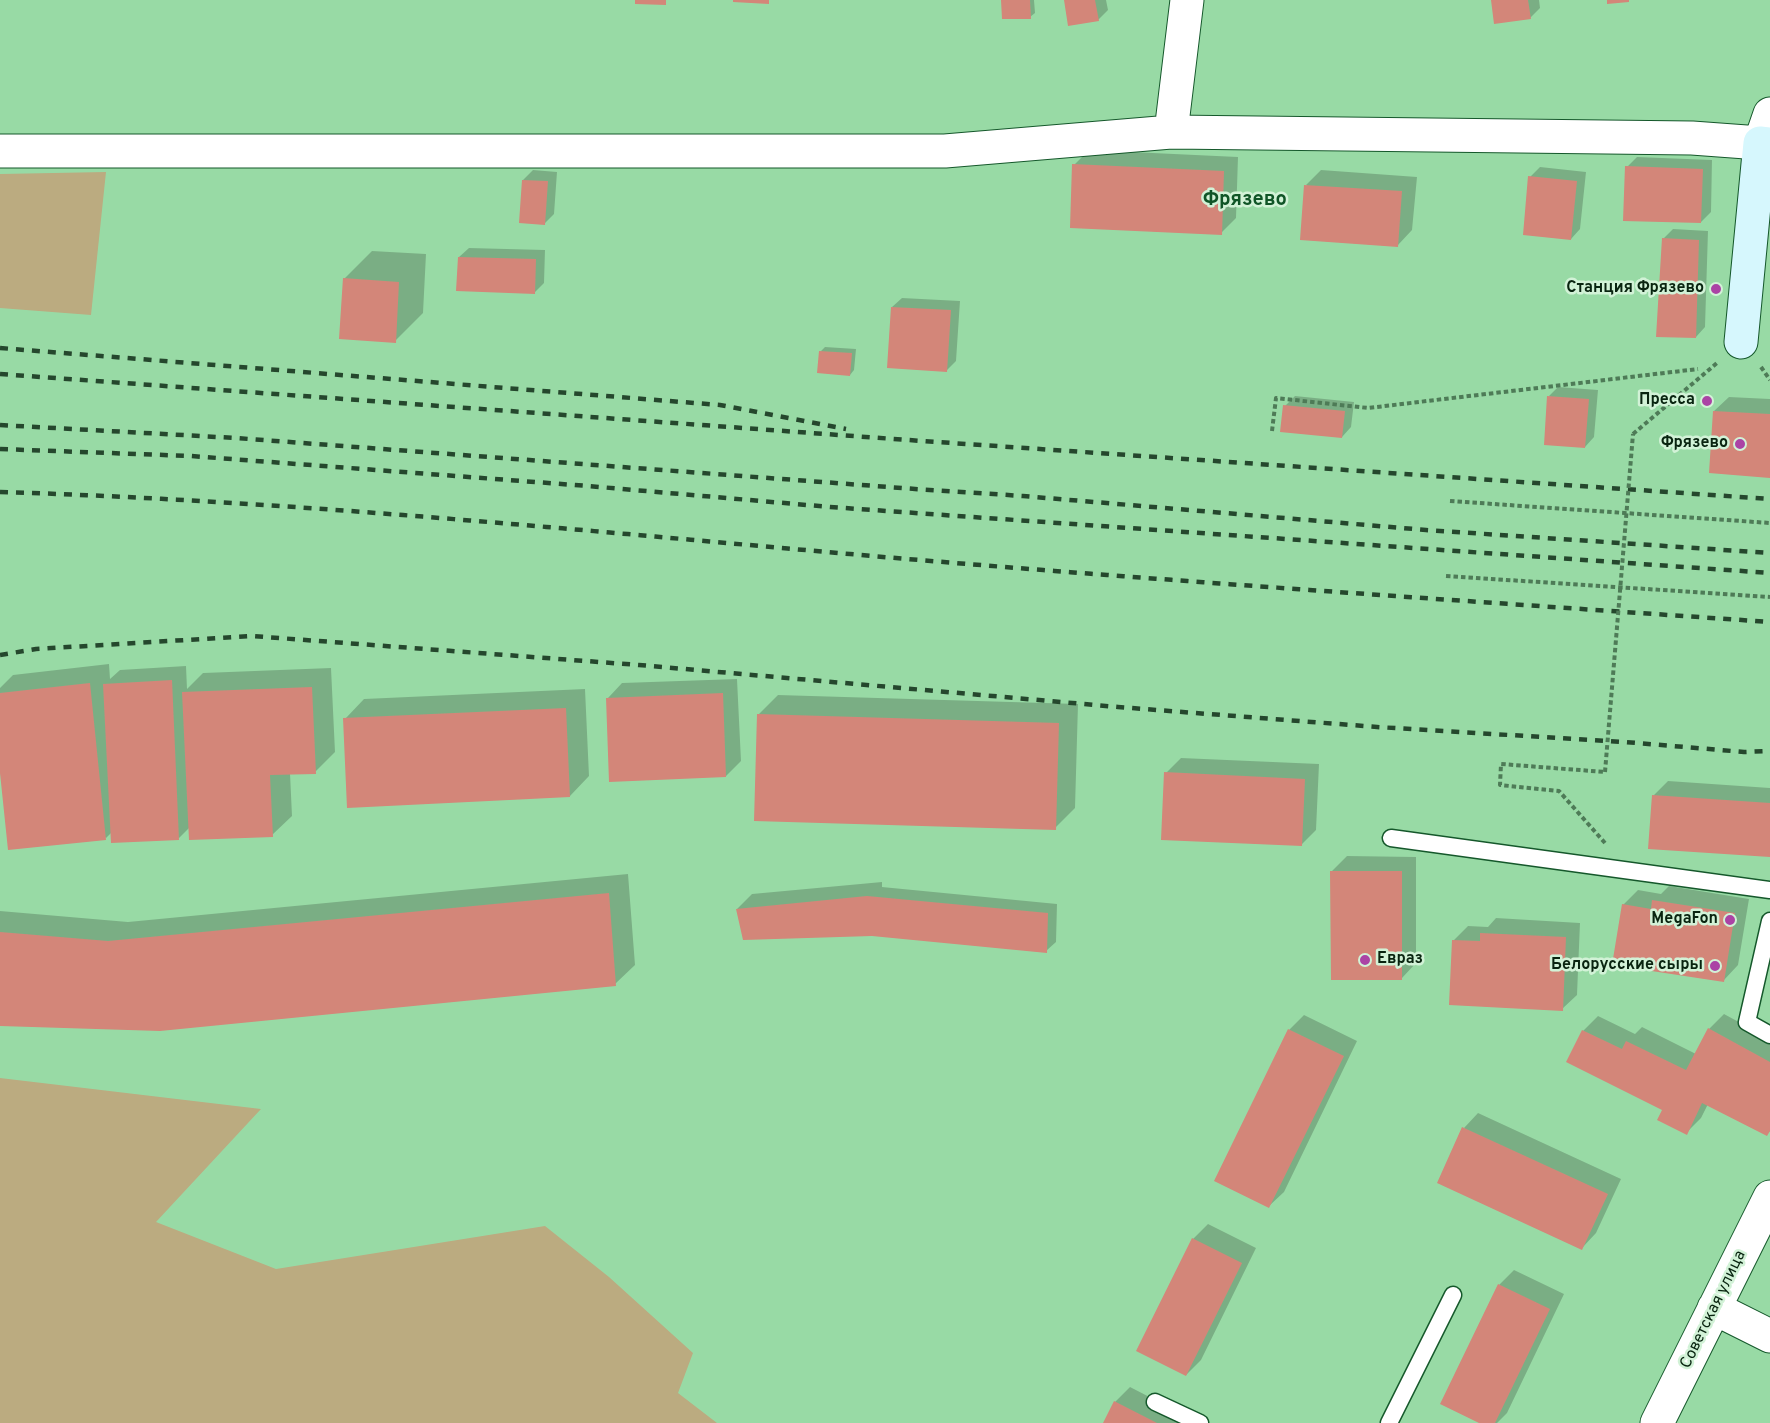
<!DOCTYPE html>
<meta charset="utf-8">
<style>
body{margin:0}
canvas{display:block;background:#98daa5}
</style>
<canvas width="1770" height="1423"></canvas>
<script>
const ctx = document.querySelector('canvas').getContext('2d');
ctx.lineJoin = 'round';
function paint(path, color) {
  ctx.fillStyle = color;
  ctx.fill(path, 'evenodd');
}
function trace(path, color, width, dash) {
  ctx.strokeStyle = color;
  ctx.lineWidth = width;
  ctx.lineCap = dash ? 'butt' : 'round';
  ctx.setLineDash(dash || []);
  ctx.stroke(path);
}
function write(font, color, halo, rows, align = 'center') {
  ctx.font = font + ' Overpass,sans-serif';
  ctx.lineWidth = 5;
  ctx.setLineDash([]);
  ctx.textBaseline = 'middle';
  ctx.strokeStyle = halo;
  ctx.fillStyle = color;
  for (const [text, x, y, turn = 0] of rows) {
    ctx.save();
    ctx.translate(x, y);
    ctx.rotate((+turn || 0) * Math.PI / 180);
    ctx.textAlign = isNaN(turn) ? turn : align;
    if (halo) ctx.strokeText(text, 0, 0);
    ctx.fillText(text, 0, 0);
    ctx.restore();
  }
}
paint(new Path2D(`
 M106,172L91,315L0,308V174Z
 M0,1078L261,1109L156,1222L276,1269L545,1226L609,1277L693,1353L678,1393L717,1423H0Z`), '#bbab80');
paint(new Path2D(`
 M1003,0H1034L1035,13L1030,17Z
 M1065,0H1106L1108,10L1098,20Z
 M1493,0H1539L1540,8L1530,18Z
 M1089,150L1238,157L1236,218L1221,233L1074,165Z
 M1637,157L1712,160L1711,212L1701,222L1627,167Z
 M1540,167L1586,172L1580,229L1571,239L1530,177Z
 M533,170L557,172L554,214L545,223L523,180Z
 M1321,170L1417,177L1412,230L1398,245L1306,185Z
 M1673,229L1708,231L1705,327L1696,337L1663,239Z
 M469,248L545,250L544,283L534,293L459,257Z
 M372,251L426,254L423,313L395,341L344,279Z
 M902,298L960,301L956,361L946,371L892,307Z
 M825,347L856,349L854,370L850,375L820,352Z
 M1558,387L1598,390L1594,437L1585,447L1549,396Z
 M1295,396L1354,402L1351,427L1342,437L1285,406Z
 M1729,397L1770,399V476L1714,411Z
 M109,664L110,679L120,670L186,666L187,689L203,673L331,668L335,752L315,772L290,773L292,816L272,835L190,827L179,838L112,832L106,838L0,759V688L13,675Z
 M737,679L741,761L726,776L608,698L622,683Z
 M585,689L589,776L570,796L345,719L364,699Z
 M778,695L1078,704L1075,808L1055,828L758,715Z
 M1181,758L1319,764L1316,830L1301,845L1166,773Z
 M1668,781L1770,788V855L1653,796Z
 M1347,856L1416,857V963L1402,978L1332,871Z
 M628,874L635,965L615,984L0,1024V911L128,922Z
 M882,882V887L1057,904L1056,942L1046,951L737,909L752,894Z
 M1669,886L1749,899L1738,965L1724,980L1623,905L1638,890L1661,894Z
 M1496,918L1580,923L1577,995L1562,1009L1453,941L1468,926L1488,927Z
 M1724,1014L1770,1039V1131L1767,1134L1708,1104L1701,1118L1686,1133L1664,1109L1583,1031L1598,1016L1635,1034L1642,1027L1696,1054L1709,1029Z
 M1304,1015L1357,1041L1284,1192L1269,1206L1289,1030Z
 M1478,1113L1621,1179L1596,1233L1582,1248L1464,1128Z
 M1208,1224L1256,1248L1201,1360L1186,1375L1193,1239Z
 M1514,1270L1564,1294L1507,1413L1497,1423H1482L1499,1285Z
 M1130,1387L1200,1423H1104L1115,1402Z`), '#0003');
paint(new Path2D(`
 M635,0H666V5L635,4Z
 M733,0H769V4L733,2Z
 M1001,0H1030L1031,19H1002Z
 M1064,0H1095L1099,21L1068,26Z
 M1491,0H1528L1531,19L1494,24Z
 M1607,0H1629V2L1607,4Z
 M1072,164L1224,171L1222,235L1070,228Z
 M1625,166L1703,169L1701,223L1623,221Z
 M1528,176L1577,181L1571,240L1523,235Z
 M522,180L548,181L545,225L519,223Z
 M1304,185L1402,191L1398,247L1300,240Z
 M1662,238L1699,240L1696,338L1656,337Z
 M458,257L536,259L535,294L456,291Z
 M343,278L399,282L396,343L339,339Z
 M891,307L951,310L947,372L887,368Z
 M819,351L852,353L850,376L817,373Z
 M1547,396L1589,399L1585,448L1544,445Z
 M1283,405L1345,411L1342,438L1280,432Z
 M1713,411L1770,414V478L1709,473Z
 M172,680L179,840L111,843L103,684Z
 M90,683L106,840L8,850L0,773V693Z
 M312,687L316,774L270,775L273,837L189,840L182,692Z
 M723,693L726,777L609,782L606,698Z
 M566,708L570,797L347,808L343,718Z
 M757,714L1059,723L1056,830L754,821Z
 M1164,772L1305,779L1302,846L1161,840Z
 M1652,795L1770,803V857L1648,849Z
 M1330,871H1402V980H1331Z
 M609,893L616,986L160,1031L0,1026V932L108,941Z
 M867,896L1048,913L1047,953L872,936L743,940L736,909Z
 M1652,900L1735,913L1724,982L1612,965L1622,904L1651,909Z
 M1480,933L1566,937L1563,1011L1449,1005L1452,940L1480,941Z
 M1708,1028L1770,1062V1131L1767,1136L1702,1103L1687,1135L1657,1120L1662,1110L1566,1062L1582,1030L1622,1049L1626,1041L1686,1070Z
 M1288,1029L1344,1056L1269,1208L1214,1181Z
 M1462,1127L1608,1194L1582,1250L1437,1183Z
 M1192,1238L1242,1263L1186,1376L1136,1351Z
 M1498,1284L1550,1309L1495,1423H1479L1440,1404Z
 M1114,1401L1157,1423H1103Z`), '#d38679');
const lane = new Path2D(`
 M1391,838L1770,890
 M1770,921L1747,1022L1770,1035
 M1155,1402L1200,1423
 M1389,1423L1453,1295`);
const street = new Path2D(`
 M1171,132L1187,0
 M0,151H945L1171,132L1692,138L1760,143L1770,114
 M1714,1308L1770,1336
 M1657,1423L1770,1197`);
const secondary = new Path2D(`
 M1741,342L1760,143L1770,144`);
trace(lane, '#15582b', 19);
trace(street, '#15582b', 35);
trace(secondary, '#15582b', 35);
trace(new Path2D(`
 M1761,367L1770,380
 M1272,431L1276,398L1368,408L1698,369
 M1633,434L1717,363
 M1450,501L1770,523
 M1446,576L1770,597
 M1605,843L1559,791L1500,785L1501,764L1605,772`), '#4e7b57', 4, [4.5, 3]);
trace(lane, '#fff', 16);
trace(street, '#fff', 33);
trace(secondary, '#d6f7fd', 33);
trace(new Path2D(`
 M0,348L720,405L846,429
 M0,374L908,440L1770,499
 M0,425L236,438L915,489L1023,496L1426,530L1770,553
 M0,449L191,456L588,486L830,507L1770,573
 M0,492C303,501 605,533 907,559C1194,583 1482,602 1770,622
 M0,655L36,649L252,636L639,665L1118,707L1377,727L1625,742L1744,752L1770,751`), '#25472d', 4.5, [8, 8]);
trace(new Path2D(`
 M1605,772L1633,434`), '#4e7b57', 4, [4.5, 3]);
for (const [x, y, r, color] of [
 [1716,289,6,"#ab43a5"],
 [1707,401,6,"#ab43a5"],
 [1740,444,6,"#ab43a5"],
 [1730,920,6,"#ab43a5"],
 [1365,960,6,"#ab43a5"],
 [1715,966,6,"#ab43a5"]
]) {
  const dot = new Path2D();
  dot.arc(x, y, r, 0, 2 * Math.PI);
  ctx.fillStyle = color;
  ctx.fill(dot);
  trace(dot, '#d2f2d7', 2);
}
write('bold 16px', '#092410', '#d2f2d7', [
 ["Станция Фрязево",1704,289],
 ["Пресса",1695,401],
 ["Фрязево",1728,444],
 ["MegaFon",1718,920],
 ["Евраз",1377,960,"left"],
 ["Белорусские сыры",1703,966]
], 'right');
write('16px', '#092410', '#d2f2d7', [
 ["Советская улица",1714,1310,-64]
]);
write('bold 20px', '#105527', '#d2f2d7', [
 ["Фрязево",1245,201]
]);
</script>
